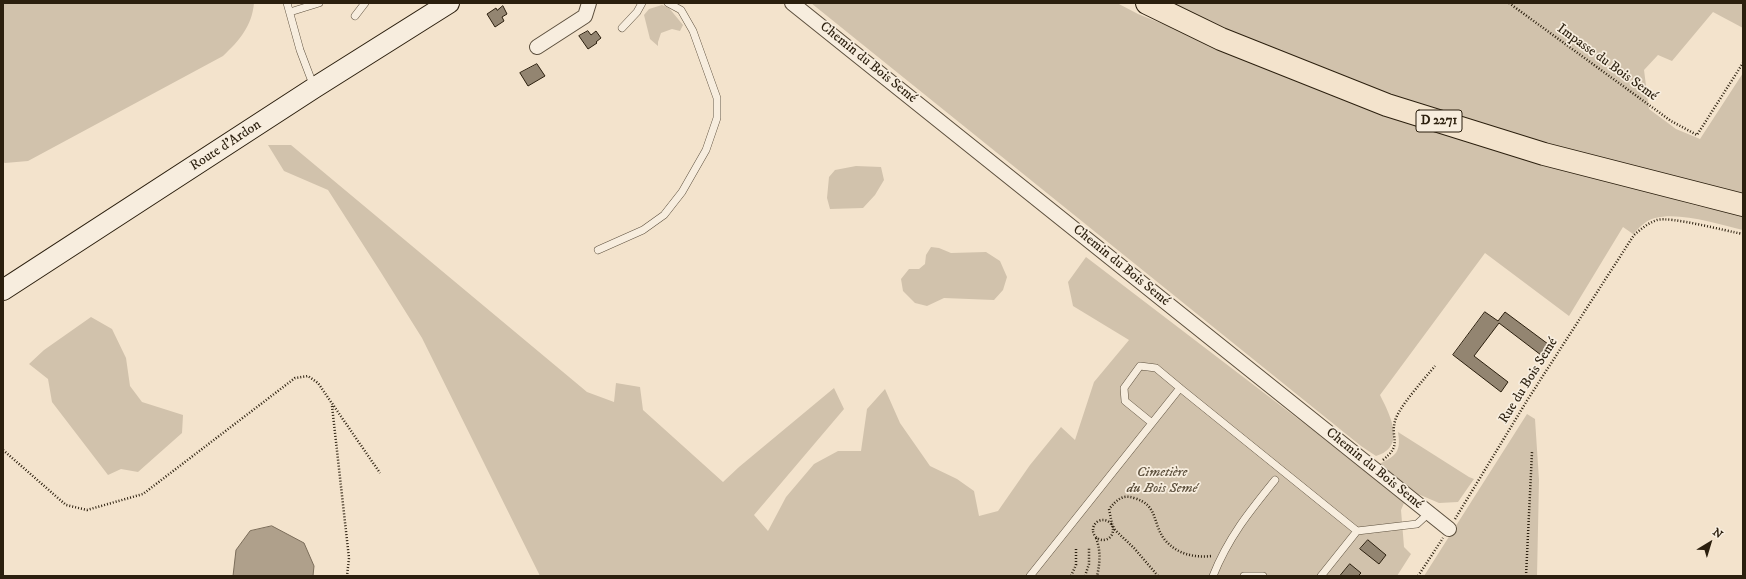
<!DOCTYPE html>
<meta charset="utf-8">
<style>
body{margin:0}
#map{position:relative;width:1746px;height:579px;overflow:hidden;background:#f3e3cc;font-family:"IM FELL DW Pica",serif}
canvas{display:block}
.frame{position:absolute;inset:0;border:4px solid #2b1f0e;pointer-events:none}
.north{position:absolute;left:1690px;top:523px;width:40px;height:40px;-webkit-text-stroke:3px #f7edde;paint-order:stroke;rotate:38deg;font-size:11px;font-weight:700;line-height:16px;text-align:center;color:#2b1f0e}
.north::after{content:'';display:block;margin:auto;width:14px;height:18px;background:#2b1f0e;clip-path:polygon(50% 0,100% 100%,50% 72%,0 100%)}
</style>
<div id="map">
<canvas width="1746" height="579"></canvas>
<div class="frame"></div>
<div class="north">N</div>
</div>
<script>
const ctx = document.querySelector('canvas').getContext('2d');
ctx.lineJoin = 'round';
function paint(path, color) {
  ctx.fillStyle = color;
  ctx.fill(path, 'evenodd');
}
function trace(path, color, width, dash) {
  ctx.strokeStyle = color;
  ctx.lineWidth = width;
  ctx.lineCap = dash ? 'butt' : 'round';
  ctx.setLineDash(dash || []);
  ctx.stroke(path);
}
function write(font, color, halo, rows, align = 'center') {
  ctx.font = font + ' "IM FELL DW Pica",serif';
  ctx.lineWidth = 3.5;
  ctx.setLineDash([]);
  ctx.textBaseline = 'middle';
  ctx.strokeStyle = halo;
  ctx.fillStyle = color;
  for (const [text, x, y, turn = 0] of rows) {
    ctx.save();
    ctx.translate(x, y);
    ctx.rotate((+turn || 0) * Math.PI / 180);
    ctx.textAlign = isNaN(turn) ? turn : align;
    if (halo) ctx.strokeText(text, 0, 0);
    ctx.fillText(text, 0, 0);
    ctx.restore();
  }
}
paint(new Path2D(`
 M3,3H254C252,26 239,41 223,56L28,161L5,163L3,162Z
 M811,3H1117L1138,14L1421,127L1694,205L1743,216V230C1717,224 1681,212 1655,218C1646,220 1639,228 1633,234L1623,227L1569,316L1485,253L1380,395C1390,415 1407,447 1376,456L1361,446Z
 M1171,3H1743V28L1713,12L1672,61L1658,55L1644,70L1649,109L1676,129L1700,139L1743,73V193C1546,151 1353,91 1171,3Z
 M662,5L669,8L683,25L680,31L672,29L661,33L658,42V46L650,39L644,15L649,9Z
 M268,145H291L587,392L614,402L616,383L640,387L643,410L723,482L739,467L834,388L844,409L754,515L768,531L786,497L814,464L838,451H861L867,409L885,389L900,423L930,466L957,479L974,491L979,516L998,511L1030,465L1061,427L1075,440L1094,382L1129,340L1073,306L1068,282L1086,257L1310,428L1404,503L1401,510L1404,547L1411,554L1397,576H540L422,338L380,271L328,190L284,171Z
 M856,166L881,167L884,180L875,195L863,208L830,209L827,198L829,177L835,170Z
 M931,247L939,248L951,253L986,252L1000,261L1007,277L1003,290L994,300L944,298L927,306L915,303L903,291L901,279L909,269H919L925,264L926,255Z
 M91,317L112,329L126,358L130,386L142,402L183,415L182,433L138,472L121,469L108,475L52,402L48,379L29,364L44,350Z
 M1527,414L1535,419L1539,480L1537,576H1424Z
 M1398,432L1469,477L1474,479L1458,502L1439,503L1418,494L1379,464C1397,456 1401,451 1398,432Z`), '#d1c2ac');
const water = new Path2D(`
 M272,526L304,543L314,566L313,576H233L236,550L250,531Z`);
paint(water, '#afa08b');
trace(water, '#7a6c59', 1);
const building = new Path2D(`
 M503,6L507,14L502,17L504,21L495,27L487,14L496,8L497,10Z
 M588,31L591,35L596,31L601,38L596,42L597,43L588,49L579,36Z
 M537,64L545,76L528,86L520,73Z
 M1485,312L1498,321L1505,312L1548,344L1541,355L1499,323L1474,356L1508,382L1501,392L1453,355Z
 M1368,540L1386,555L1379,564L1360,549Z
 M1350,564L1361,573L1358,576H1340Z`);
paint(building, '#938571');
trace(building, '#2b1f0e', 1);
const service = new Path2D(`
 M287,3L300,50L314,87
 M290,12L319,3
 M355,16L365,3
 M622,28L637,12L642,3
 M598,250L643,230L664,215L682,192L706,150L717,118V98L693,31L681,10L668,3
 M1152,423L1125,401L1124,388L1140,366L1156,368L1180,388
 M1357,531L1417,524L1429,513
 M1030,576L1180,388L1357,531L1321,576
 M1213,576C1228,538 1249,512 1275,480
 M1244,576H1263`);
const minor = new Path2D(`
 M792,3L1449,529
 M537,47L585,16L589,3`);
const secondary = new Path2D(`
 M3,290L314,88L449,3`);
const trunk = new Path2D(`
 M1147,3L1221,39L1387,105L1544,154L1743,205`);
trace(service, '#5d503e', 8);
trace(minor, '#5d503e', 16);
trace(secondary, '#2b1f0e', 22);
trace(trunk, '#2b1f0e', 24);
trace(new Path2D(`
 M1509,3L1671,121L1697,135L1743,63
 M332,406L349,558L347,576
 M3,450L66,505L87,510L143,494L295,378L308,376L318,383L380,473
 M1383,460C1403,444 1390,439 1395,421C1398,408 1425,378 1435,366
 M1455,519L1528,399L1634,235C1641,229 1648,223 1657,220C1670,216 1726,231 1743,234
 M1093 530a10 10 0 1 1 20 0a10 10 0 1 1-20 0Z
 M1096,538C1101,551 1100,563 1097,576
 M1071,576L1076,565V549
 M1085,576L1089,564V547
 M1158,576L1134,548L1115,530L1112,524L1109,509C1117,500 1122,494 1134,498C1159,505 1152,524 1165,540C1177,554 1194,558 1212,556
 M1418,576L1443,538
 M1526,576L1532,452`), '#2b1f0e', 2.5, [1, 2]);
trace(service, '#f7edde', 7);
trace(minor, '#f7edde', 14);
trace(secondary, '#f7edde', 20);
trace(trunk, '#f3e3cc', 22);
for (const [x, y, w] of [
 [1439,121,46]
]) {
  const box = new Path2D();
  box.roundRect(x - w / 2, y - 11, w, 22, 3);
  ctx.fillStyle = '#f7edde';
  ctx.fill(box);
  trace(box, '#2b1f0e', 1);
}
write('bold 13px', '#2b1f0e', null, [
 ["D 2271",1439,121]
]);
write('14px', '#2b1f0e', '#f7edde', [
 ["Chemin du Bois Semé",868,63,39],
 ["Impasse du Bois Semé",1607,63,36],
 ["Route d'Ardon",226,146,-33],
 ["Chemin du Bois Semé",1121,266,39],
 ["Rue du Bois Semé",1529,381,-58],
 ["Chemin du Bois Semé",1374,469,39]
]);
write('italic 14px', '#5d503d', '#f7edde', [
 ["Cimetière",1162,473],
 ["du Bois Semé",1162,489]
]);
</script>
